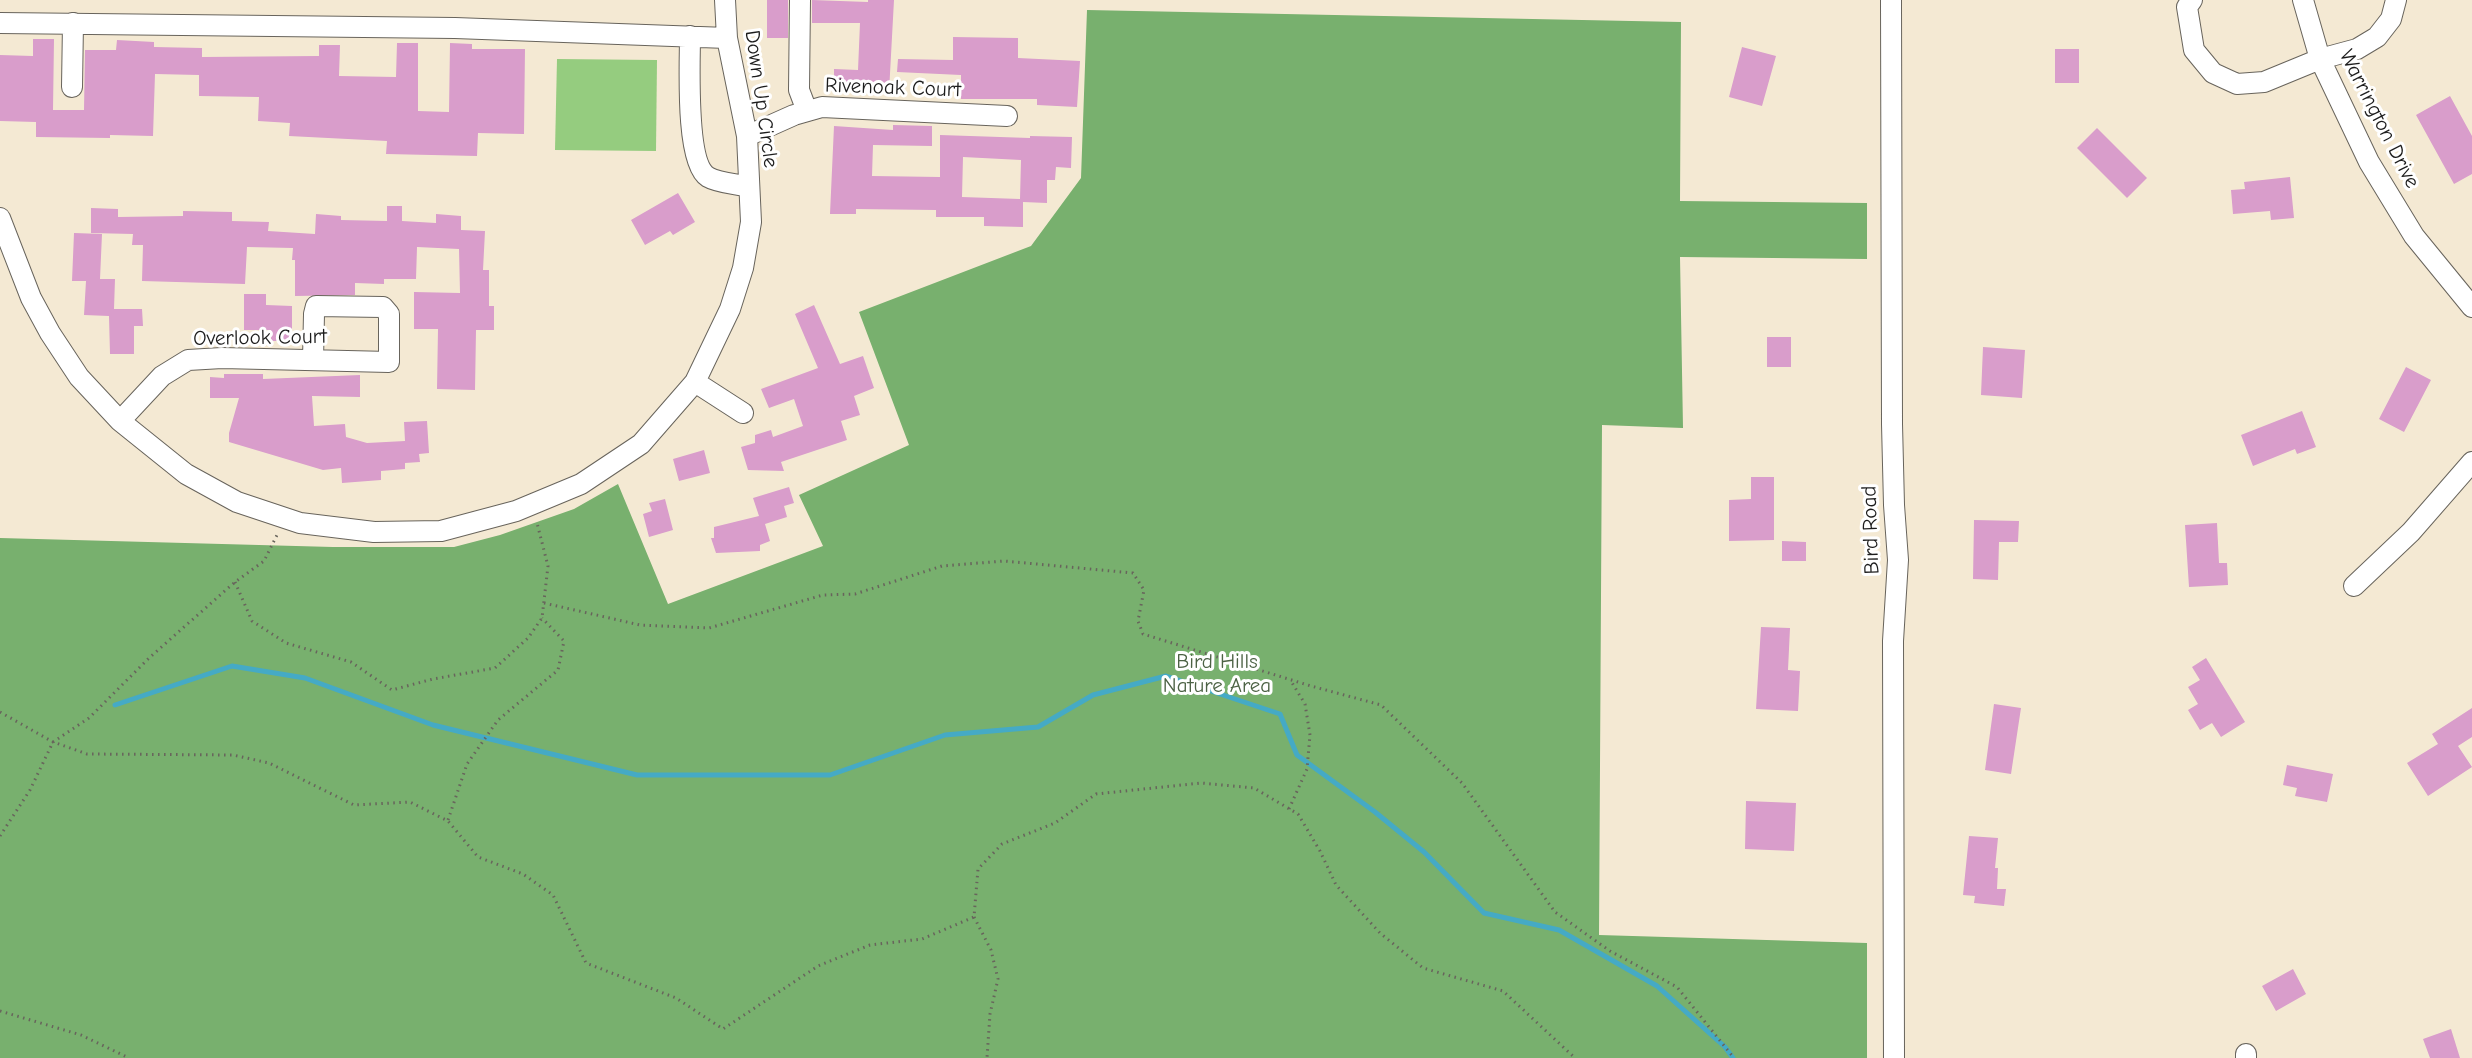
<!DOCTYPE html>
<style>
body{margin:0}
canvas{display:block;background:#f4e9d3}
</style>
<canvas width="2472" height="1058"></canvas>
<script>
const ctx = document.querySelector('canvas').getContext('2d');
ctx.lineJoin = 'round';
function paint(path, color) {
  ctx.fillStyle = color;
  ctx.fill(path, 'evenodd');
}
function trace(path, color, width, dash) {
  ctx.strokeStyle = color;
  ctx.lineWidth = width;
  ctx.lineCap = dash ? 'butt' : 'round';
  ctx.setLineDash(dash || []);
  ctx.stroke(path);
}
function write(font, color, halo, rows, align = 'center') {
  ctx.font = font + ' "Comic Neue",sans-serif';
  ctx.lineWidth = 6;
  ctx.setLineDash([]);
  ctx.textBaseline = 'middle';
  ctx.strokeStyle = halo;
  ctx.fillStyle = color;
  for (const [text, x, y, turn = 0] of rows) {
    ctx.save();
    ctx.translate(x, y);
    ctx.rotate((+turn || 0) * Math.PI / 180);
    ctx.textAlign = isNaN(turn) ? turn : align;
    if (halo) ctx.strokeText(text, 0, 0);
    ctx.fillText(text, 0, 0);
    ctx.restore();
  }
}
paint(new Path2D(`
 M557,59L657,60L656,151L555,150Z`), '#95cc7f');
paint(new Path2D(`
 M1087,10L1681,22L1680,201L1867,203V259L1680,257L1683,428L1602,425L1599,935L1867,943V1058H0V538L333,547H454L500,535L574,509L618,484L668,604L823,546L799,495L909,445L859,312L1031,246L1081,178Z`), '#78b06e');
trace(new Path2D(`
 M115,705L232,666L305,678L433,725L637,775H830L945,735L1038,727L1093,695L1166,676L1280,714L1297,755L1375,812L1424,852L1484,913L1559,930L1657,986L1725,1047L1733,1058`), '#45aac5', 5);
paint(new Path2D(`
 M767,0H788V38H767Z
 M812,0L868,2V0H894L889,92L834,90V69L858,70L860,23H812Z
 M953,37L1018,38V58L1080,61L1077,107L1037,105V99H961V75L897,72L898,59L953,60Z
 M33,39H54L53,110H84L85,50H116L117,40L154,42V47L202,48V57L319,56V45H340L339,76L396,77L397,43H418V111L449,112L450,43L472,44V49H525L524,134L478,133L477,156L386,154L387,141L289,136L290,123L258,121L259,97L199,96V75L155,74L153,136L110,135V138L36,137V122L0,121V55L33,56Z
 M1742,47L1776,56L1762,106L1729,97Z
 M2055,49H2079V83H2055Z
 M2450,96L2472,136V174L2454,184L2416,115Z
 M893,125L932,126V146L873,145L872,176L940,177V135L1030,138V136L1072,137L1071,168L1056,167L1055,180H1047V203L1023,202V227L984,226V217H936V210L856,209V214H830L834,126L893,130ZM963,157L1021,160L1020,199L962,197Z
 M2097,128L2147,178L2127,198L2077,148Z
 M2290,177L2294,218L2271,220L2270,211L2233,214L2231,190L2245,189L2244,182Z
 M678,193L695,222L673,235L670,231L645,245L631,220Z
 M387,206H402V221L436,223V214L461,216V230L485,231L483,270H489V306H494V330H476L475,390L437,389L438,329H414V292L460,293L459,249L417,247L416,279H384V284L355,283V295L295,296V260H292L293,248L247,247L245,284L142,281L143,245H132L133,234L91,233V208L118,209V217L183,216V211L232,212V221L269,222L268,231L315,234L316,214L341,216V220L387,221Z
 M74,233L102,234L100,279H115L114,309H142L143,326H134V354H110L109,316L84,315L86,281H72Z
 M244,294H266V305L292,306V341H271V330H244Z
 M814,305L840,364L863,356L874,388L854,396L860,415L841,421L847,440L781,462L784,471L748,470L741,447L755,443V435L771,430L773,437L803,426L794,399L769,408L761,389L818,368L795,314Z
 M1767,337H1791V367H1767Z
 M1983,347L2025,350L2022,398L1981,395Z
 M2406,367L2431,380L2404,432L2379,419Z
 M224,374H263V379L360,375V397L312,396L314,426L345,424L346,437L367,443L405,441L404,422L427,421L429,453L419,454L420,462L405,463V469L381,471V480L342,483L341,468L323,470L229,442V433L239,398H210V377L224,378Z
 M2302,411L2316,447L2297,454L2295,449L2253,466L2241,435Z
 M704,450L710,473L679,481L673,459Z
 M1751,477H1774V540L1729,541V500L1751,499Z
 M789,487L794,503L784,506L787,517L765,524L770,541L760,545V551L716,553L711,538H714V527L759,516L753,498Z
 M665,499L673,530L649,537L643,514L652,511L649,503Z
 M1974,520L2019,521L2018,542H1999L1998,580L1973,579Z
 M2217,523L2219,563H2227L2228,585L2189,587L2185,525Z
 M1782,541L1806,542V561H1782Z
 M1761,627L1790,628L1788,670L1800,671L1798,711L1756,709Z
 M2206,658L2245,722L2221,737L2212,723L2200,730L2188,710L2198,704L2188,687L2200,680L2192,667Z
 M1994,704L2021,708L2011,774L1985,770Z
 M2472,708V737L2458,746L2472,767L2428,796L2407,763L2438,744L2432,734Z
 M2287,765L2333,774L2327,802L2295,796L2297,788L2283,785Z
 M1746,801L1796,803L1794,851L1745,849Z
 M1969,836L1998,838L1995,868H1998L1997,889H2006L2004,906L1974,903L1975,896L1963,895Z
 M2293,969L2306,994L2276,1011L2262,986Z
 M2451,1029L2460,1058H2430L2423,1039Z`), '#d99dcb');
const minor = new Path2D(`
 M800,0L799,90L807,111
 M1891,0L1892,424L1894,505L1898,560L1893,641L1894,1058
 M2192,0L2187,7L2194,50L2213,73L2237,84L2264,82L2320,59L2357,49L2377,37L2391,19L2396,0
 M2303,0L2320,59L2369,162L2414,236L2472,307
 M0,23L455,28L727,38
 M690,36C690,62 685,163 708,177C718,183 737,184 749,187
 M72,87L73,23
 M747,136L794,115L822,107L1007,116
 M0,218L31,298L50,333L79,377L120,421L186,474L237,502L300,523L374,532L441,531L516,511L581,484L641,444L695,382L730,309L743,268L751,222L747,136L727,38L725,0
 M695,382L743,413
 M120,421L162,376L188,360L222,358L389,362V314L383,307L316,306L314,314L313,360
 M2354,586L2411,532L2472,462
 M2246,1058V1054`);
trace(minor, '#68645c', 22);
trace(new Path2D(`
 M235,582L252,621L286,643L351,662L392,690L433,679L495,668L528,638L542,618L548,566L537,523
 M544,603L640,625L709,628L823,595L855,594L942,566L1004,561L1133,573L1144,590L1138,621L1143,634L1311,686L1381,705L1462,783L1555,912L1610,951L1677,987L1734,1058
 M0,712L53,742L87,754L233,755L269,763L354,805L410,802L448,821L478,857L523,874L553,895L586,963L676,998L723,1029L818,966L870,945L922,939L974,917L978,869L1002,844L1055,823L1096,794L1201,783L1254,788L1298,814L1320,851L1336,885L1380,933L1423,968L1503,991L1575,1058
 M1289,809L1307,769L1310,735L1305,704L1291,681
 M448,820L467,764L498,720L558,670L564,641L542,618
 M0,836L30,790L53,742L89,718L149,658L235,582L264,561L278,533
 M974,917L991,950L998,979L990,1014L987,1058
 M0,1011L81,1035L129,1058`), '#68645c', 3, [1.5, 4.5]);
trace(minor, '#fff', 20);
write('21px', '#1c1c1c', '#fff', [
 ["Rivenoak Court",893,88,2],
 ["Down Up Circle",761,99,82],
 ["Warrington Drive",2379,119,63],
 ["Overlook Court",260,338,-1],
 ["Bird Road",1871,530,-92]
]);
write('21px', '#4c6244', '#fff', [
 ["Bird Hills",1217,662],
 ["Nature Area",1217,686]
]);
</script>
